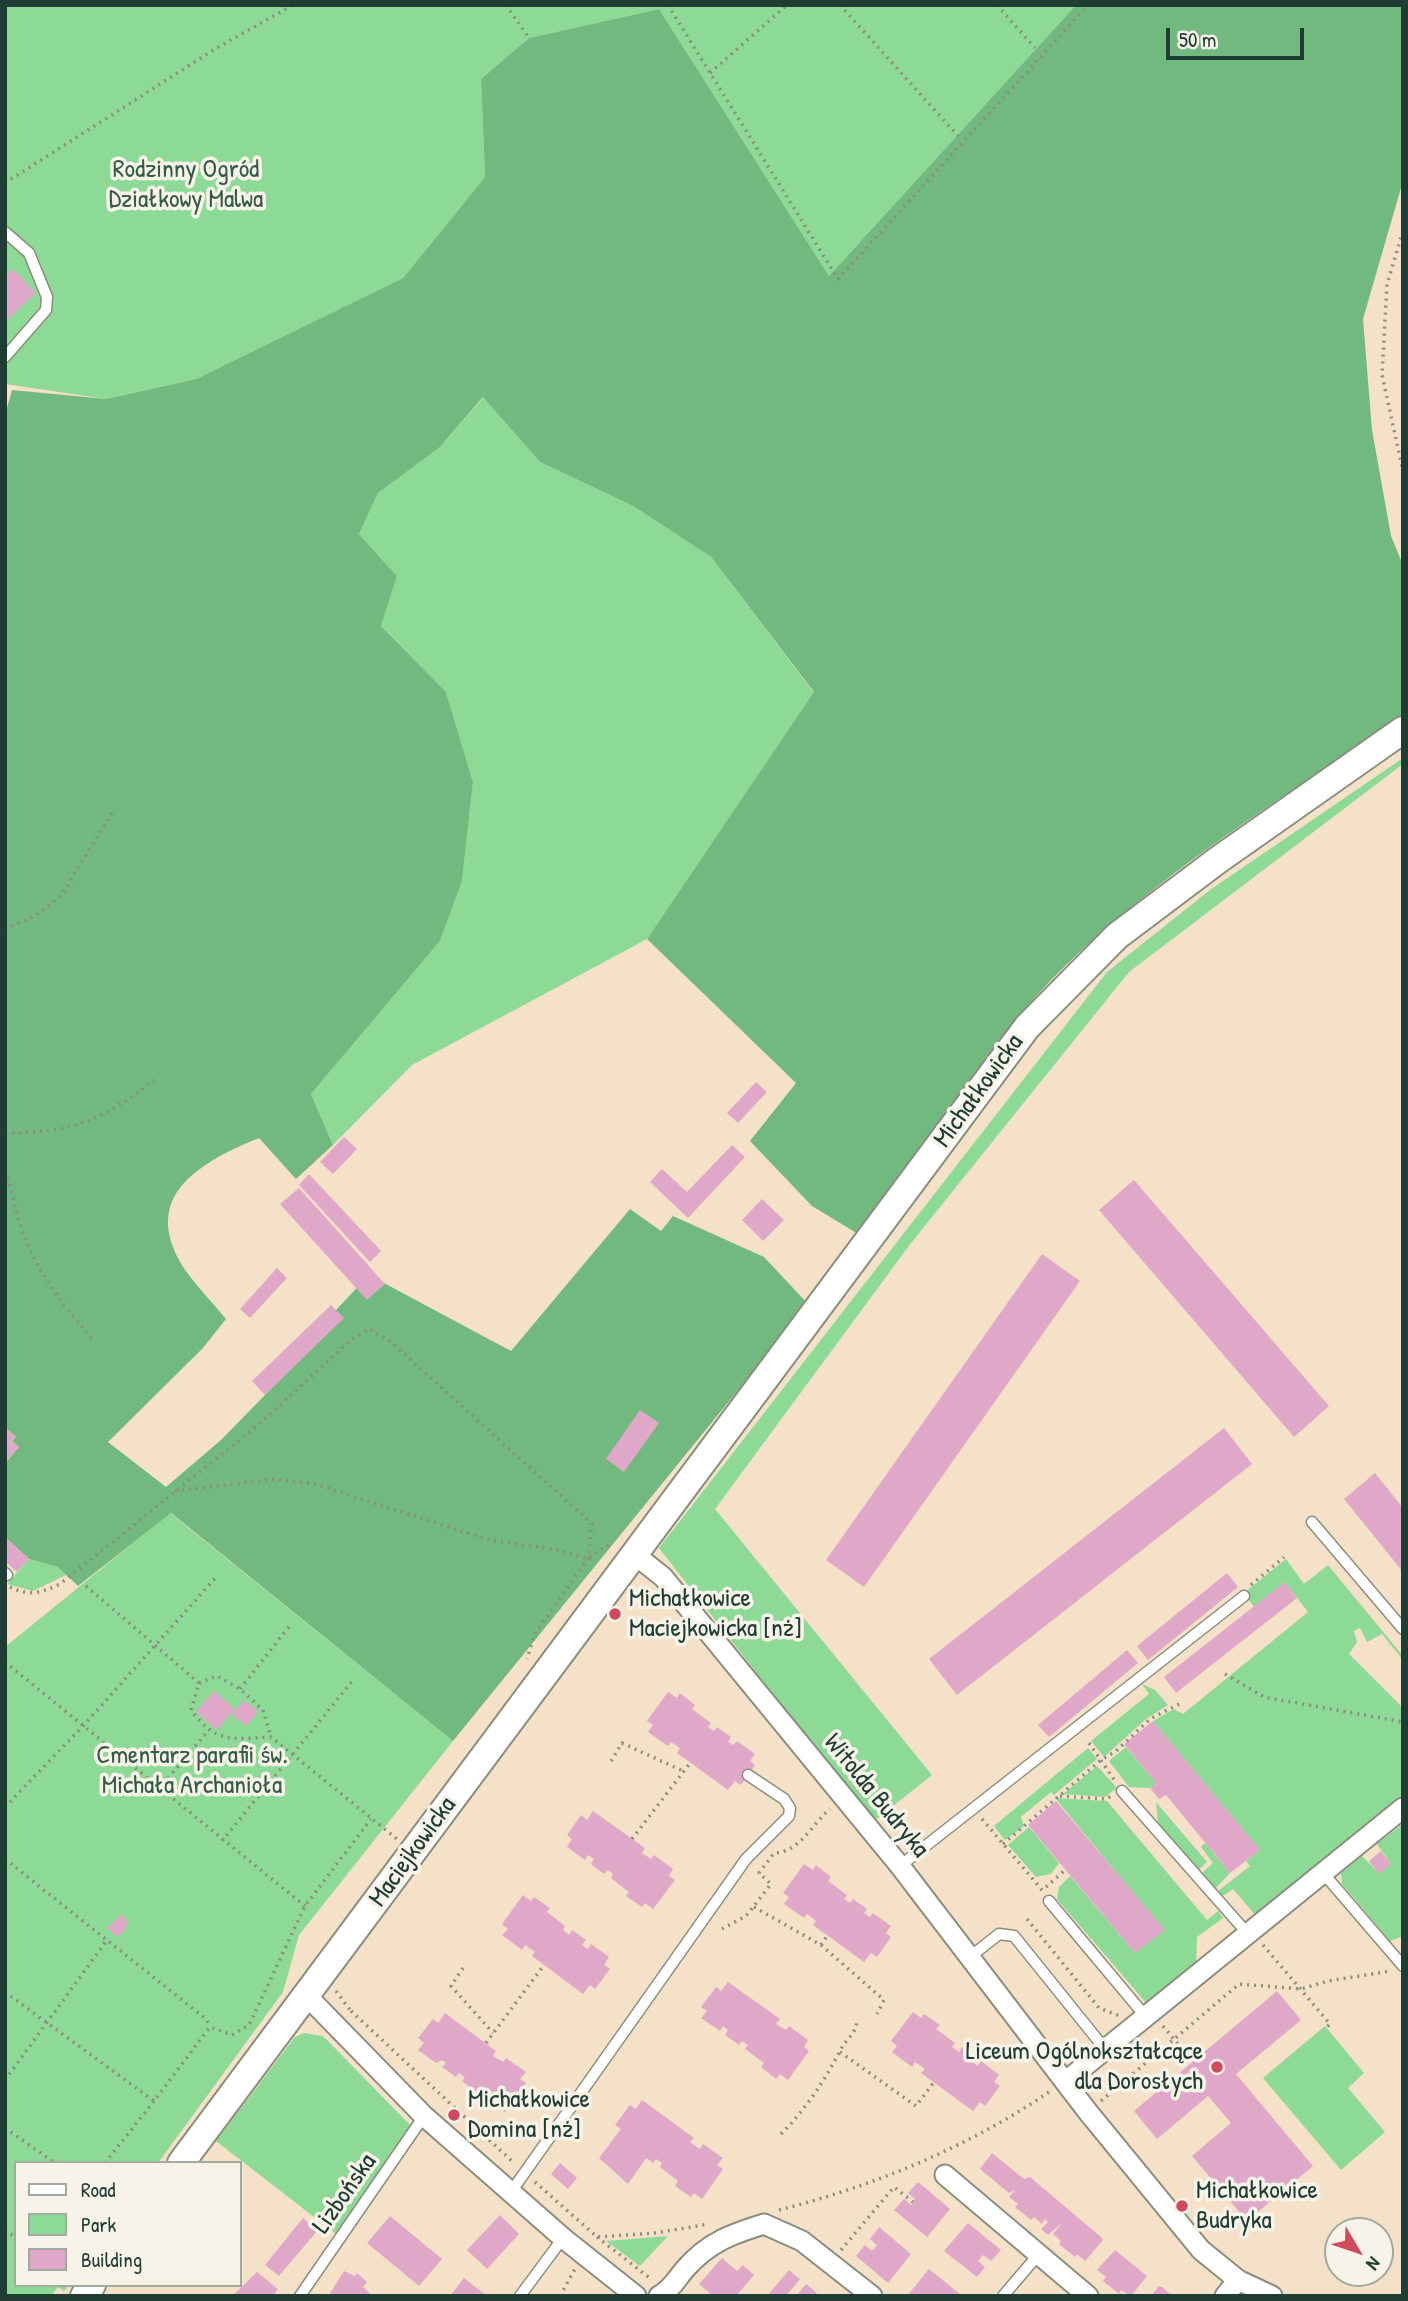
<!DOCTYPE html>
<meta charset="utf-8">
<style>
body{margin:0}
#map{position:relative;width:1408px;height:2301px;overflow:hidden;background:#f5e0c8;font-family:"Patrick Hand",sans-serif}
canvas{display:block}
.frame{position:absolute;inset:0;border:7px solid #1f3d34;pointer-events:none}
.legend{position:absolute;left:14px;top:2161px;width:228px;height:126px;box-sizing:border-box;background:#f7f3e8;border:2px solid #a1aaa0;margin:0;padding:9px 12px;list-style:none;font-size:21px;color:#1f3d34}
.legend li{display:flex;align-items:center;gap:14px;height:35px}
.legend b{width:35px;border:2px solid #a1aaa0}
.north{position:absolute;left:1324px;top:2217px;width:70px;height:70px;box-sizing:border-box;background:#f7f3e8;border:2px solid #a1aaa0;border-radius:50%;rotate:129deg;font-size:19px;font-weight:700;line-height:28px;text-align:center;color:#1f3d34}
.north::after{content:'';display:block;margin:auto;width:24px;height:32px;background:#d1495b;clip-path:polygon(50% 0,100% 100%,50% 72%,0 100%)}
.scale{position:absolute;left:1166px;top:28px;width:138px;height:32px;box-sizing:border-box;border:4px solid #1f3d34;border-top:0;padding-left:9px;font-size:21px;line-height:24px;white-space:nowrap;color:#1f3d34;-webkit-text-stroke:5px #f7f3e8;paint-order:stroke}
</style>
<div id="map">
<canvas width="1408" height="2301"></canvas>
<div class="frame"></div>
<ul class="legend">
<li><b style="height:9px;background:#fff"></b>Road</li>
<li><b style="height:19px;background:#8dd996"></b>Park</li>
<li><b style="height:19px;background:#e0a8c8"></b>Building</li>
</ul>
<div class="north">N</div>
<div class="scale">50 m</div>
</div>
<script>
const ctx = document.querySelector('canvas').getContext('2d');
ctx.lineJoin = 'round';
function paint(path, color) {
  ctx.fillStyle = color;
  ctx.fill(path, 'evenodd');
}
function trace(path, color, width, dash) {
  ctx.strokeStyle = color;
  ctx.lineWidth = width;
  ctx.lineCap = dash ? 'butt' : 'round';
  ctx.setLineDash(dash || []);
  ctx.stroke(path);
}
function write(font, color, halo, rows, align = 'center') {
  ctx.font = font + ' "Patrick Hand",sans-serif';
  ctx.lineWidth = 7;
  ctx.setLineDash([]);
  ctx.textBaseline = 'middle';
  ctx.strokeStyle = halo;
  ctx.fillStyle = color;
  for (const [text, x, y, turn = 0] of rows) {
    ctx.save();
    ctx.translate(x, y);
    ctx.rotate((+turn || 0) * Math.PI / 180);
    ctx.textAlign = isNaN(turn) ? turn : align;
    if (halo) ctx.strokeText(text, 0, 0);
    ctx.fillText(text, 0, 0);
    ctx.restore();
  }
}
paint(new Path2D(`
 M5,5H1076L829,276L659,9L529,38L481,79L485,177L403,278L196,379L106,399L5,384Z
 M484,397L540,462L633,506L711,557L814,693L647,939L412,1065L333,1145L311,1094L440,941L462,881L473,782L446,692L381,626L397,576L359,534L378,493L439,448Z
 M1403,758V764L1129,972L911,1243L715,1509L932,1775L873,1822L659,1548L1107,972L1210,890Z
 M170,1513L453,1741L299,1935L283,1992L158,2163H16V2285H69L64,2291L58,2287L51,2296H5V1647Z
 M29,1559L58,1567L68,1574L33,1591L7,1584Z
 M1286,1559L1304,1584L1328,1565L1403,1656V1660L1382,1634L1367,1642L1360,1628L1354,1631L1357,1642L1349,1654L1403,1708V1799L1257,1917L1233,1889L1221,1897L1217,1892L1250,1866L1246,1861L1260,1850L1153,1721L1174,1709L1183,1714L1308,1612L1285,1582L1254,1607L1244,1593Z
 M1142,1684L1155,1690L1168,1705L1146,1719L1104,1757L1091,1741L1149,1694Z
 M1126,1747L1156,1783L1150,1788L1129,1787L1109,1761Z
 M1088,1748L1097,1759L1054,1795L1051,1792L1021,1817L1024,1826L1005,1840L994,1826Z
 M1097,1766L1117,1788L1105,1797L1063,1794Z
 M1055,1798L1107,1801L1207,1920L1218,1911L1223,1918L1197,1937L1196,1969L1148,2005L1057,1899L1059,1887L1070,1876L1135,1953L1164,1930Z
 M1156,1802L1207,1862L1198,1870L1158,1823Z
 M1403,1824V1936L1390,1941L1342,1884L1341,1873L1362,1856L1379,1873L1391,1864L1377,1844Z
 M1029,1827L1059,1863L1051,1874L1036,1877L1008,1845Z
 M1205,1843L1230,1873L1215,1889L1201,1874L1213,1863L1201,1847Z
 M1325,2026L1364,2073L1348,2088L1385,2132L1341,2170L1263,2078Z
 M304,2033L322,2036L327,2040L412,2127L336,2234L216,2141L295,2037Z
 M668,2236L640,2266L606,2241Z`), '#8dd996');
paint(new Path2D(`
 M1076,5H1403V181L1363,319L1372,430L1391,536L1403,565V715C1289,794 1166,868 1066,965C987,1042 926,1146 863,1237L812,1206L750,1141L796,1083L647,939L814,692L711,557L633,506L540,462L483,397L439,448L378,493L359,534L397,576L381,626L446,692L473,782L462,881L440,941L311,1094L333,1145L296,1179L259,1138C195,1164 136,1200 188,1274C200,1290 214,1304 226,1319L203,1348L108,1442L166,1487L221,1440L265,1395L305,1343L369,1275L511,1351L630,1209L661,1231L673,1216L764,1257L808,1304L453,1741L171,1513L78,1586L58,1567L29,1559L5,1537V1463L19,1447L12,1441L16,1437L5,1427V415L12,390L106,399L196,379L403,278L485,177L481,79L529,38L659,9L829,276Z`), '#72b97f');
paint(new Path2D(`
 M13,269L36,293L5,322V276Z
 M756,1082L767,1092L738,1123L727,1113Z
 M344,1137L357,1149L333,1174L320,1162Z
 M732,1145L745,1157L688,1218L650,1182L662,1169L687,1192Z
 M309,1174L381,1251L370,1262L299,1185Z
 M1134,1180L1329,1406L1294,1437L1099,1210Z
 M299,1188L385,1284L367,1300L280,1204Z
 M762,1199L784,1220L763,1241L742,1220Z
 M1042,1254L1080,1281L864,1587L826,1560Z
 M277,1268L287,1278L250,1318L240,1309Z
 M331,1305L344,1318L265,1395L252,1381Z
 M640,1410L659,1423L624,1472L606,1459Z
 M5,1427L16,1437L12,1441L19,1447L5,1462Z
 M1224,1428L1252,1464L957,1695L929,1659Z
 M1375,1473L1403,1508V1572L1344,1499Z
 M5,1537L29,1559L17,1572L5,1561Z
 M1227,1573L1238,1587L1148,1660L1137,1646Z
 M1285,1582L1297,1598L1176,1693L1164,1677Z
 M1127,1650L1138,1663L1049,1737L1038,1725Z
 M214,1691L235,1709L217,1730L196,1712Z
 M668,1692L677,1698L680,1693L695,1705L692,1709L711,1723L708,1727L714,1731L717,1727L731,1737L728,1742L733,1745L737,1741L755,1754L750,1761L755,1765L741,1785L735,1781L728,1790L677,1753L680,1748L671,1742L668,1746L648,1732L653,1725L647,1721Z
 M244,1700L258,1711L247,1726L232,1715Z
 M1153,1721L1260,1850L1230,1873L1166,1795L1159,1799L1150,1788L1156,1783L1124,1744Z
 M1056,1801L1165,1930L1135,1953L1028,1825Z
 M593,1811L645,1848L642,1853L651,1859L654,1855L673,1869L669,1876L675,1880L653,1909L645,1903L642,1907L626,1896L629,1892L611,1878L613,1874L608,1870L604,1874L591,1864L594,1859L588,1855L585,1860L567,1847L572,1839L567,1835L581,1815L587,1820Z
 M1381,1851L1391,1864L1379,1874L1369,1861Z
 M804,1864L813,1870L816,1865L831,1877L828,1881L847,1895L844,1899L850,1903L853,1899L867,1909L864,1913L870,1917L873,1913L891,1926L886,1933L891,1937L877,1957L871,1953L864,1962L813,1925L816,1921L807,1914L804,1918L784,1904L789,1897L783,1893Z
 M523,1895L531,1901L534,1897L550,1908L547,1912L565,1926L563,1930L569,1935L572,1930L586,1940L582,1945L588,1949L591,1944L609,1957L604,1965L610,1969L595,1989L590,1985L583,1994L532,1956L535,1952L525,1945L522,1950L502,1935L508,1929L502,1924Z
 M121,1915L127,1920L126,1928L118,1937L107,1928Z
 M728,1982L780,2019L776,2024L786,2030L789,2026L808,2040L804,2047L809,2051L788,2080L780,2074L776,2079L761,2067L764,2063L745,2049L748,2045L742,2041L739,2045L725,2035L728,2030L723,2026L720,2031L701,2018L707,2011L701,2007L716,1987L721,1991Z
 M1277,1991L1301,2020L1236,2074L1313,2166L1247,2221L1192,2156L1231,2123L1208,2096L1157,2139L1134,2111Z
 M913,2012L921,2018L924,2014L940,2025L936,2029L955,2043L952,2047L959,2052L962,2047L976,2058L972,2062L978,2066L981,2061L999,2075L994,2082L1000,2086L985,2106L980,2102L973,2111L921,2073L925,2069L915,2062L912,2067L892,2052L897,2046L891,2041Z
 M445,2013L496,2051L493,2056L503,2062L506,2058L526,2072L520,2079L526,2083L505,2112L496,2106L493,2111L478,2099L481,2095L462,2081L465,2077L459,2073L456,2077L442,2067L446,2063L442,2060L436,2063L418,2050L424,2043L418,2038L433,2019L438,2023Z
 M642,2100L694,2138L690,2142L700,2149L703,2144L723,2158L717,2165L723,2169L702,2199L694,2193L691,2197L675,2186L678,2181L660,2167L662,2163L656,2159L653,2163L646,2158L628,2184L599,2158L621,2129L615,2125L630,2105L636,2109Z
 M992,2153L1024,2179L1030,2177L1101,2237L1103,2240L1085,2261L1077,2254L1075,2257L1059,2244L1061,2241L1053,2234L1063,2222L1048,2235L1041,2229L1048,2222L1045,2219L1042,2224L1034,2217L1031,2220L1015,2207L1018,2204L1009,2197L1015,2190L1009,2193L980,2169Z
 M560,2163L577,2178L568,2189L551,2174Z
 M918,2182L950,2209L927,2237L894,2210L904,2199L911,2205L915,2199L908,2193Z
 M500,2215L519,2234L487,2269L467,2250Z
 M390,2216L442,2259L419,2286L367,2243Z
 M303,2218L318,2230L279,2276L265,2265Z
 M968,2223L1001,2250L991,2261L983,2255L978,2261L985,2267L977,2277L944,2251Z
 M879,2227L911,2254L888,2283L856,2256L865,2245L872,2251L877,2245L870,2239Z
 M1115,2250L1147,2276L1131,2296L1121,2290L1119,2294L1103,2281L1106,2277L1097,2270Z
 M722,2258L737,2271L743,2265L754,2275L736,2296H713L699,2284Z
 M929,2269L944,2281L962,2296H907Z
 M789,2270L800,2279L786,2296H767Z
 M344,2271L355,2276L357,2273L367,2282L363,2287L373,2296H333L330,2293Z
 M257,2272L278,2289L273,2296H232Z
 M464,2278L487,2296H450Z
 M806,2284L817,2293L815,2296H796Z
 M1159,2286L1162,2287L1172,2296H1151Z`), '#e0a8c8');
const lane = new Path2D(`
 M5,232L29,253L47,297L46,310L5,357
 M1312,1522L1403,1629
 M5,1573L7,1575
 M1122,1791L1248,1934
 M900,1866L1244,1596
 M1324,1874L1403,1966
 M1049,1901L1146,2017
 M970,1957L999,1934L1014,1936L1105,2049
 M511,2192L746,1859L789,1816L790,1808L784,1799L748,1775
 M300,2296L424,2116
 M520,2296L563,2238
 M1003,2296L1038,2255`);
const street = new Path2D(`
 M634,1554L663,1577L900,1866L1088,2112L1201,2250L1238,2280L1272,2296
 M307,1996L424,2116L563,2238L636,2296
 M1065,2082L1403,1808
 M945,2175L1088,2296
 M659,2296C672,2289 677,2278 686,2268C709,2242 732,2234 764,2224L802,2241L872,2296
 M1225,2296L1238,2280`);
const secondary = new Path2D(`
 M181,2163L1027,1027L1117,936L1218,860L1403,730
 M84,2296L92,2285`);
trace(lane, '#8a8e7e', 13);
trace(street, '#8a8e7e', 23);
trace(secondary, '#8a8e7e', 30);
trace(new Path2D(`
 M506,5L529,38
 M668,5L838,279L1088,5
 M840,5L958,136
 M997,5L1035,48
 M710,73L787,5
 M5,183L215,49L293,5
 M1403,231L1387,284L1382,375L1403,471
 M5,929L37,915L61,896L113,811
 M5,1133C70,1134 105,1119 154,1080
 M5,1171C13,1191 15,1213 23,1233C39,1274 65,1308 94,1341
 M175,1491L274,1479L315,1484L489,1540L559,1550L588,1559L612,1542
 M1251,1585L1284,1557
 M86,1586L199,1683L191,1710C217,1744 231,1739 271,1737L397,1839
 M10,1587C28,1596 42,1593 60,1584L257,1426L350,1341L369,1329L391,1342L592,1524L588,1559L535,1633L527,1659
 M5,1662L305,1906
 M1225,1674L1264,1697L1403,1722
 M199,1683L217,1676L240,1689L263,1710L271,1737
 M240,1689L292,1623
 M1089,1743L1115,1781
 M611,1761L622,1743L683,1771
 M159,1789L208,1731
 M1060,1796L1107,1799L1111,1796
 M5,1807L84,1725L218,1575
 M982,1819L1042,1890
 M632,1839L690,1763
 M222,1841L354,1679
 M1003,1844L1101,1760L1116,1751L1150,1719L1181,1703
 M5,1859L206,2019L210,2027
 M1046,1887L1065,1870
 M754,1907L821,1945L884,2000L877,2014
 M1027,1919L1099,2008L1120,2016
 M722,1929L746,1916L771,1884L759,1873L774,1853C799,1853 813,1823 830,1809
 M821,1945L828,1935
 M1263,1945L1330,2024L1326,2028
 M463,1968L451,1986L493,2033
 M336,1991L350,2010
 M5,1992L154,2101L210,2027L232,2035L249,2025L305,1906L371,1819
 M351,2011L514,2163
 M1163,2026L1193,2062
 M486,2043L544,1965
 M840,2052L916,2106L934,2082
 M5,2080L107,1940
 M1101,2101L1239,1984L1301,1989L1328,1981L1391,1971
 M5,2128L55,2163
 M781,2134C806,2109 825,2080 841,2049C847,2038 856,2034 857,2021
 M105,2163L154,2101
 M535,2182L597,2237L655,2233L709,2224
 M779,2210C874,2186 968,2147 1049,2092
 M5,2230L16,2238
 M597,2237L651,2279
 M841,2250L894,2187L913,2202
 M560,2296L575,2269`), '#8a8e7e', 3.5, [2, 5]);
trace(lane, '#fff', 10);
trace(street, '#fff', 19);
trace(secondary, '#fff', 26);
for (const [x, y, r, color] of [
 [615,1614,7,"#d1495b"],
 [1217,2067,7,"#d1495b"],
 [454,2115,7,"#d1495b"],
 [1182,2206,7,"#d1495b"]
]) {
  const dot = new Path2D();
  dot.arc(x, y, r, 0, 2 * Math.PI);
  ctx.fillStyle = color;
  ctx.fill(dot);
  trace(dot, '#f7f3e8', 2.5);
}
write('26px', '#355c48', '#f7f3e8', [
 ["Rodzinny Ogród",186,170],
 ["Działkowy Malwa",186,200],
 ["Cmentarz parafii św.",192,1756],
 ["Michała Archanioła",192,1786]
]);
write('26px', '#1f3d34', '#f7f3e8', [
 ["Michałkowicka",979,1091,-54],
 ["Witolda Budryka",876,1796,51],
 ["Maciejkowicka",413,1852,-54],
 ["Lizbońska",345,2194,-55]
]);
write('26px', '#1f3d34', '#f7f3e8', [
 ["Michałkowice",629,1599],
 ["Maciejkowicka [nż]",629,1629],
 ["Liceum Ogólnokształcące",1203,2052,"right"],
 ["dla Dorosłych",1203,2082,"right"],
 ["Michałkowice",468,2100],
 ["Domina [nż]",468,2130],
 ["Michałkowice",1196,2191],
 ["Budryka",1196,2221]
], 'left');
</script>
